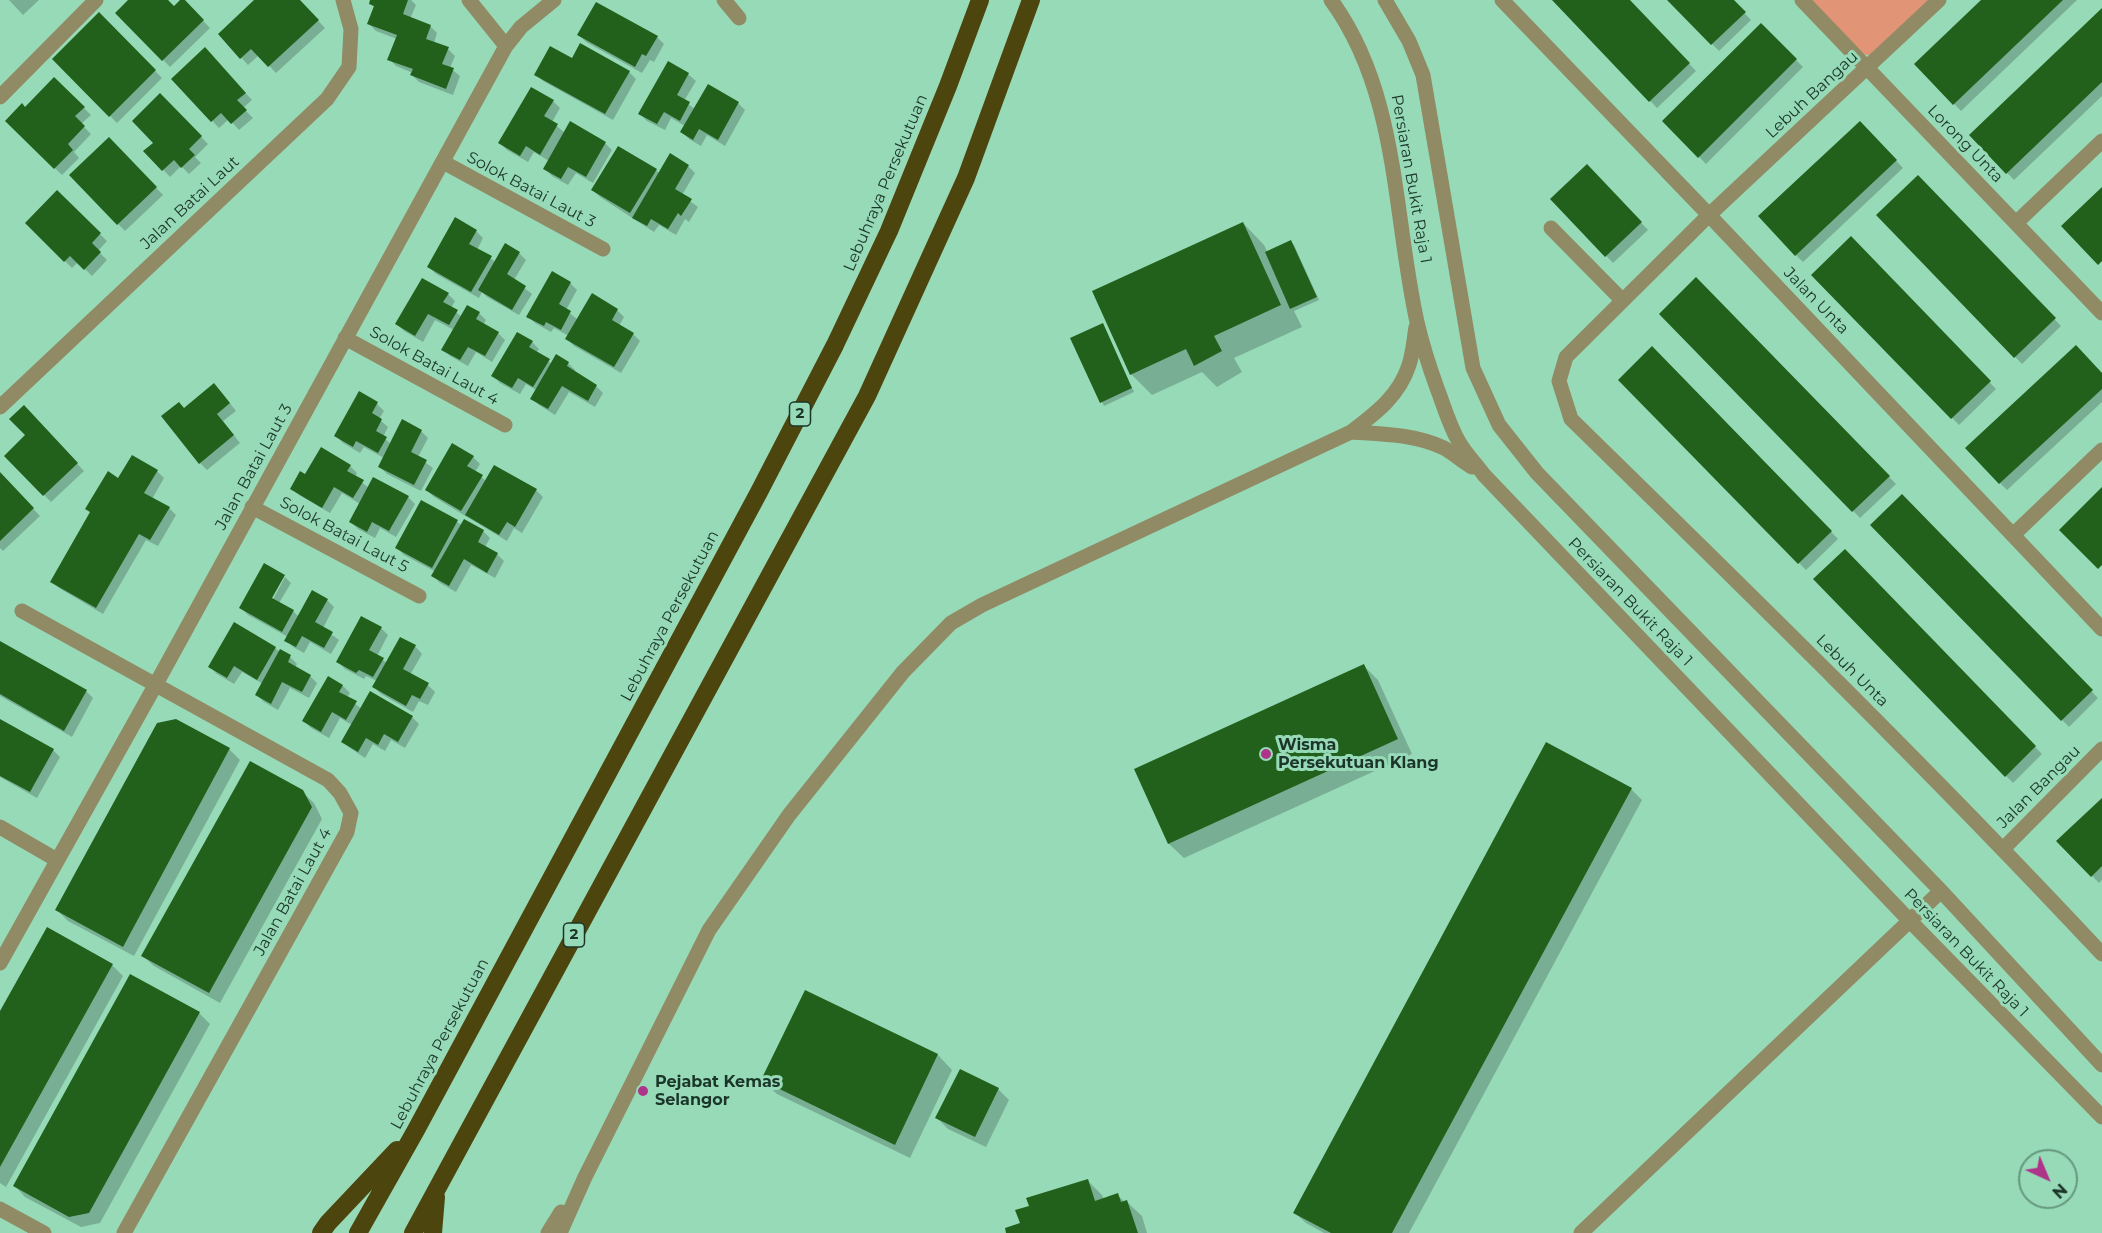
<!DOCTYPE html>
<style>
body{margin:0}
#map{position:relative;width:2102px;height:1233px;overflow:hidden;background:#97dab8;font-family:Montserrat,sans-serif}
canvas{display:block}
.north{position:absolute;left:2018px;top:1149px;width:60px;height:60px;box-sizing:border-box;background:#97dab8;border:2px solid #65987f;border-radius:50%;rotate:136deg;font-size:16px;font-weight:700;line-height:24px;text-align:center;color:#1b3629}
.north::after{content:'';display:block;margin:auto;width:21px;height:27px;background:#ad3489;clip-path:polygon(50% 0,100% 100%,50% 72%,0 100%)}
</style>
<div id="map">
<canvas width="2102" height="1233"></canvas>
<div class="north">N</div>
</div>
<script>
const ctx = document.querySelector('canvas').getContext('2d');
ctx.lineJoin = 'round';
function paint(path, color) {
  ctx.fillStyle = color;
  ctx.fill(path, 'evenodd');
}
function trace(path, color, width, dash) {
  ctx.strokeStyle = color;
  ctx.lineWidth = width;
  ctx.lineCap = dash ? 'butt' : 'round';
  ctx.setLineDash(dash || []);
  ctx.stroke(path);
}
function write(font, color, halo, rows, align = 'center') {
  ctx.font = font + ' Montserrat,sans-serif';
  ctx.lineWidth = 6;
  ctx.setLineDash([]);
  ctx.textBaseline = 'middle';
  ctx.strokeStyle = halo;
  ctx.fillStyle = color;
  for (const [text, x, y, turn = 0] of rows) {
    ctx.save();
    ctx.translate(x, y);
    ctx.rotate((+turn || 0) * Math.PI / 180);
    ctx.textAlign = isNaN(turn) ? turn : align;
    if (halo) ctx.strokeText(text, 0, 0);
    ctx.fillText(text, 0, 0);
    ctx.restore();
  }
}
paint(new Path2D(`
 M1809,0H1942L1875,57L1864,54Z`), '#e19476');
paint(new Path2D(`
 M9,0H39L23,15Z
 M130,0H166L174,8L183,0L210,28L170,67L117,13Z
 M257,0H299L325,28L276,73L259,55L248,65L220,34Z
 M371,0H411L416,5L410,19L430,26L437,33L434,43L448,49L455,56L450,68L460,76L453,95L419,82L412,75L413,73L396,66L389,59L397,39L376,31L369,24L375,8L370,3Z
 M1554,0H1628L1696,71L1657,108Z
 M1669,0H1732L1751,20L1719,51Z
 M1983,0H2077L1961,111L1916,64Z
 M2102,10V96L2014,180L1971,135Z
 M99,14L162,78L117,123L54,59Z
 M1761,25L1803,67L1706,164L1664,121Z
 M579,35L657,37L664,44L654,62L650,60L642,73L586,42Z
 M211,56L252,100L243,108L253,118L239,130L229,119L219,128L173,79Z
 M572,60L629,72L636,79L613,120L543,81L536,74Z
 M688,74L696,81L684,101L695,109L738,103L745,110L725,146L707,135L701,146L689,139L682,132L685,126L671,118L665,130L647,121L640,114Z
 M54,79L91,115L81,124L91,134L74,152L79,158L62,175L7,121L26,109Z
 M160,95L208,144L195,157L201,163L189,174L181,166L170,177L146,151L155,143Z
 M553,101L560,108L552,122L565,133L605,143L612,150L593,183L576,173L568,185L552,176L545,169L549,161L534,152L528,162L507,150L500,143Z
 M1867,130L1903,168L1803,262L1796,255Z
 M109,139L163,195L125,231L71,176Z
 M688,166L695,173L682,195L698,207L689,222L685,219L676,235L659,225L654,232L600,197L593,190L656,170L660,174Z
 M1587,166L1648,230L1613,263L1552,199Z
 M1918,177L2061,326L2022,364L1878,215Z
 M57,192L107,241L98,251L107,260L92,276L78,262L72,268L27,223Z
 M1243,223L1264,245L1268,253L1291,242L1294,245L1319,300L1294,311L1302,327L1234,358L1242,372L1217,387L1202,372L1152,395L1131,374Z
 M476,231L483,238L477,250L496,262L519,253L526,260L514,280L532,294L519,315L487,297L482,292L479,298L436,274L429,267Z
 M1851,238L1996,389L1959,425L1813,275Z
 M1696,279L1896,484L1860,518L1661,314Z
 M570,283L577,290L566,310L578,320L617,310L624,317L619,326L633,334L640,341L621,373L574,346L567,339L569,336L554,328L551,332L535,323L528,316Z
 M448,294L455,301L451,308L462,317L479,313L486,320L483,325L498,333L505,340L492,362L476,352L468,366L450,356L443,349L454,330L435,320L423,342L404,331L397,324Z
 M1103,325L1134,392L1104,406L1072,339Z
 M532,342L539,349L536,353L552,364L568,363L575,370L574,372L596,386L603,393L595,407L569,392L555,415L539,405L532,398L536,390L526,384L520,394L500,383L493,376Z
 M1652,348L1838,539L1806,570L1620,380Z
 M2102,374V402L2007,490L2000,483Z
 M221,392L236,411L223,421L240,443L207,470L200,463L184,409Z
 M360,394L377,404L384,411L379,419L388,427L383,437L391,444L421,431L428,438L418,457L433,468L421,491L387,474L380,467L384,458L364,447L360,453L343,443L336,436Z
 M24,407L84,471L51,502L6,456L27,435Z
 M473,457L480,464L475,472L486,481L536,490L543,497L522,533L514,528L507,541L434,497L427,490Z
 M350,466L357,473L355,477L369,488L408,497L415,504L396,537L380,528L375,538L358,529L351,522L360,504L342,493L330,513L299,495L292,488L306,476Z
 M157,471L164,478L152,499L169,508L176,515L158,546L146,540L103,614L59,588L52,581L119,480Z
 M0,474L40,516L3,551L0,548Z
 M1902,496L2098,698L2069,727L1872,525Z
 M422,502L462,525L483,531L490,538L485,547L497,554L504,561L495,578L471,565L456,592L440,583L433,576L436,572L404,555L397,548Z
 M1845,551L2042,754L2013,783L1815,579Z
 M285,577L291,583L279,603L293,611L299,617L327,600L334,607L323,628L339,640L331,654L310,642L304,653L293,647L286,640L288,637L248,615L241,608L267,603L270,605Z
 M381,628L388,635L377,656L387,663L415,646L422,654L410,675L428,685L435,692L428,705L419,701L413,712L381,694L374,687L377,681L366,676L364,679L345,669L338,662Z
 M0,642L86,691L93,698L72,737L0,696Z
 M275,648L280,652L290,657L297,664L295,668L310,676L317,683L309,698L290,688L278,710L264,702L257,695L263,684L242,672L234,684L217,674L210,667Z
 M1364,666L1378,680L1412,754L1184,858L1169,844L1136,770Z
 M328,678L343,686L350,693L347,698L362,709L412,717L419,724L405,748L391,740L385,751L373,744L365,758L350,748L343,741L352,725L340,718L329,738L311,728L304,721Z
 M0,721L53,750L60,757L37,798L0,777Z
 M176,721L229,749L240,760L134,956L68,921L57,910Z
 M1631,789L1642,800L1409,1233H1324L1306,1223L1295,1213Z
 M302,792L314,803L322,819L220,1003L154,966L143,956Z
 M2102,799V880L2099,883L2058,841Z
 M112,965L123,976L6,1187L0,1183V1015Z
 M805,992L938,1055L952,1070L910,1158L777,1094L762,1080Z
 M199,1013L210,1024L100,1223L81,1227L25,1197L15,1186Z
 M998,1089L1009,1100L986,1147L948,1129L937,1118Z
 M1088,1181L1102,1195L1104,1199L1117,1195L1125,1202H1127L1142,1216L1147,1233H1008Z`), '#0003');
paint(new Path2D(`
 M128,0H168L174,6L180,0H185L204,20L162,61L115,13Z
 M254,0H300L319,20L268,67L251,49L240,59L218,34Z
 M370,0H408L403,14L431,25L426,39L449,47L442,64L454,68L446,89L410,75L413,69L387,60L397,35L367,24L374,6L369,4Z
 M1552,0H1630L1690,63L1649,102Z
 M1667,0H1734L1746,12L1711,45Z
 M1981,0H2063L1953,105L1914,64Z
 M596,2L658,36L646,56L642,54L635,67L577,35Z
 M2102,8V82L2006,174L1969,135Z
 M99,12L156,70L109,117L52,59Z
 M1761,23L1797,59L1698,158L1662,121Z
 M580,43L630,71L605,114L534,75L550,46L572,58Z
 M205,47L246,93L237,100L247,110L231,124L221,113L211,122L171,79Z
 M668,61L689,73L677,95L690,102L680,121L664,112L657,124L638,114Z
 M54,77L85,107L75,116L85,126L68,144L73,150L54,169L5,121L22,103L25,107Z
 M708,84L739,102L718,140L699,129L693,140L680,132Z
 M531,87L554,100L544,116L558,124L540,155L526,146L520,156L498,143Z
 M160,93L202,136L189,149L195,155L181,168L174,160L162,171L143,151L153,143L132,121Z
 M570,121L606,142L586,177L568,167L561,179L543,169Z
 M1860,121L1897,160L1795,256L1758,216Z
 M109,137L157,187L117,225L69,175Z
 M618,146L657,169L630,213L591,190Z
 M670,153L689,165L675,189L692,199L681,216L678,213L668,229L651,219L647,226L632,218Z
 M1587,164L1642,222L1605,257L1550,199Z
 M1918,175L2056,318L2014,358L1876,215Z
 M2102,187V261L2098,265L2061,226Z
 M57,190L101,233L92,243L101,252L84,270L70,256L64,262L25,223Z
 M455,217L477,230L469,244L492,256L471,292L427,267Z
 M1243,222L1281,305L1214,336L1222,351L1194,366L1186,349L1130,375L1092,291Z
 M1851,236L1991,381L1951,419L1811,275Z
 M1291,240L1317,297L1290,309L1265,252Z
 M505,243L520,252L507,274L526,286L512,310L478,290Z
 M552,271L571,282L559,304L571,311L561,330L546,322L544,326L526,317Z
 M1696,277L1890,476L1852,512L1659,314Z
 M422,278L449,293L443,302L458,310L449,325L428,314L415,336L395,324Z
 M592,293L618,309L612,320L634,333L614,367L565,339Z
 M467,305L480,312L476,319L499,332L485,356L468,347L460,360L441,350Z
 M1103,323L1132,388L1100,403L1070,338Z
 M517,332L533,341L529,347L550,359L533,387L518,378L512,388L491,376Z
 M2076,345L2102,373V389L1999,484L1965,448Z
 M1652,346L1832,531L1798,564L1618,380Z
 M556,354L569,362L567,366L597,385L588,401L562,386L548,409L530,399Z
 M214,383L230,403L217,414L234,435L199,464L161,416L179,402L184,408Z
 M359,391L378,402L372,413L382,419L376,431L387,437L378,453L356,441L353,447L334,436Z
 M24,405L78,463L43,496L4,456L25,435L9,419Z
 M402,419L422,430L411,452L427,460L414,485L378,467Z
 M452,443L474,456L467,466L483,475L461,511L425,490Z
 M321,447L351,465L347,471L364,480L353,498L334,487L322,508L290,489L300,471L305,474Z
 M132,455L158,470L144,493L170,507L150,540L139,534L96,608L50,582L90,512L85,509L108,471L118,478Z
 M494,465L537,489L515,527L507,522L499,535L465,515Z
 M0,472L34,508L0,541Z
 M373,477L409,496L389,531L372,522L367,532L349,522Z
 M2102,487V565L2098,569L2059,530Z
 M1902,494L2093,690L2061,721L1870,525Z
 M421,500L458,520L432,568L395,548Z
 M464,519L484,530L478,542L498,553L487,573L464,559L449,586L431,576Z
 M1845,549L2036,746L2005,777L1813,579Z
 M264,563L285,575L272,598L294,610L282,632L239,608Z
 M312,590L328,599L315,622L333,632L324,648L302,636L296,647L284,641Z
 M361,616L382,627L369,650L384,658L373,677L359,670L356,673L336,662Z
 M234,622L276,647L257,680L234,666L227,678L208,667Z
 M400,637L416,645L403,669L429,683L420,699L412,695L406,706L372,687Z
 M0,641L87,690L64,731L0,694Z
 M280,649L291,655L288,662L311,675L302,692L282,682L271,704L255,695Z
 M1364,664L1398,739L1168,844L1134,769Z
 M328,676L343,685L339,692L357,701L346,720L332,712L321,732L302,721Z
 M370,691L413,716L398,742L384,734L378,745L366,738L358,752L341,742Z
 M0,719L54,749L30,792L0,776Z
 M176,719L230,748L123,947L55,910L157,723Z
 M1546,742L1632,788L1392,1233H1331L1293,1213Z
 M250,761L303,790L312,807L209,993L141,956Z
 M2102,798V866L2091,877L2056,841Z
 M47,927L113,964L0,1167V1011Z
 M130,974L200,1012L89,1213L69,1217L13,1186Z
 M805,990L938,1054L895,1145L761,1080Z
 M960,1069L999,1088L975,1137L935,1118Z
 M1088,1179L1095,1201L1118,1193L1121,1202L1127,1200L1138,1233H1006L1005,1228L1020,1223L1015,1210L1029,1206L1026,1198Z`), '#21611b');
trace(new Path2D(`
 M469,0L506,46
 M724,0L739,18
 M1331,0C1399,93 1393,214 1417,322C1422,344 1429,366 1437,388C1444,406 1449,425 1459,442C1466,454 1476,464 1484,475L1909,920L2102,1117
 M1385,0L1409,41L1423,75L1473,368L1499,425L1537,473L1941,891L2102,1065
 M1502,0L1709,215L2102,629
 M1802,0L2102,313
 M1939,0L1709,215L1566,357L1559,381L1571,419C1750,594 1930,770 2102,954
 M0,97L96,0
 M443,162L603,249
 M2016,223L2102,141
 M1551,228L1622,300
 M345,338L505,425
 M0,407L327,99L349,67L351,29L343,0
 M1351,432C1382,434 1415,434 1444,448C1453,453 1462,461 1472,467
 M252,507L419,596
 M2013,535L2102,450
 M22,611L328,780L340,793L351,813L347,832L124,1233
 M0,827L57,860
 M2003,849L2102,749
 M0,963L156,684L506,46L521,27L554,0
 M0,1209L44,1233
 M548,1233L561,1212
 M560,1233L585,1177L709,930L789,815L903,672L951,623L982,605L1351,432C1376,413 1399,396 1409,365C1413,353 1414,339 1416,327
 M1581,1233L1941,891`), '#908b65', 15);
trace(new Path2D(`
 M321,1233L328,1223L397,1150
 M358,1233L416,1130L759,492L835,345L889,231L948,86L980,0
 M413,1233L867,396L966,178L1031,0
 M433,1233L436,1197`), '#4c450d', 18);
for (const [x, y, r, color] of [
 [1266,754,6,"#ad3489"],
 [643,1091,6,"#ad3489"]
]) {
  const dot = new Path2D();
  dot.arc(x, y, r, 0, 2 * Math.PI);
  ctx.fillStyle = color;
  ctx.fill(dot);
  trace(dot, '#97dab8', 2);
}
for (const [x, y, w] of [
 [800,414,21],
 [574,935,21]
]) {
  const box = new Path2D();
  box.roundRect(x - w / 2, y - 12, w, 24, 4.5);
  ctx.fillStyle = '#97dab8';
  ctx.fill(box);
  trace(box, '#1b3629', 1.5);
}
write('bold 15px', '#1b3629', null, [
 ["2",800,414],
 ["2",574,935]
]);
write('16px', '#1b3629', '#97dab8', [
 ["Lebuh Bangau",1812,95,-43],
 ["Lorong Unta",1965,144,46],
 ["Persiaran Bukit Raja 1",1411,179,80],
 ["Lebuhraya Persekutuan",886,183,-67],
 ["Solok Batai Laut 3",531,190,28],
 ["Jalan Batai Laut",190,203,-43],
 ["Jalan Unta",1816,301,46],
 ["Solok Batai Laut 4",434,366,29],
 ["Jalan Batai Laut 3",254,467,-61],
 ["Solok Batai Laut 5",344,535,28],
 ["Persiaran Bukit Raja 1",1630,602,46],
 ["Lebuhraya Persekutuan",670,616,-62],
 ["Lebuh Unta",1852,671,45],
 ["Jalan Bangau",2039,787,-45],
 ["Jalan Batai Laut 4",293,892,-61],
 ["Persiaran Bukit Raja 1",1966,953,46],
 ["Lebuhraya Persekutuan",440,1044,-62]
]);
write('bold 16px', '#1b3629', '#97dab8', [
 ["Wisma",1278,745],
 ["Persekutuan Klang",1278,763],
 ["Pejabat Kemas",655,1082],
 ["Selangor",655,1100]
], 'left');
</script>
